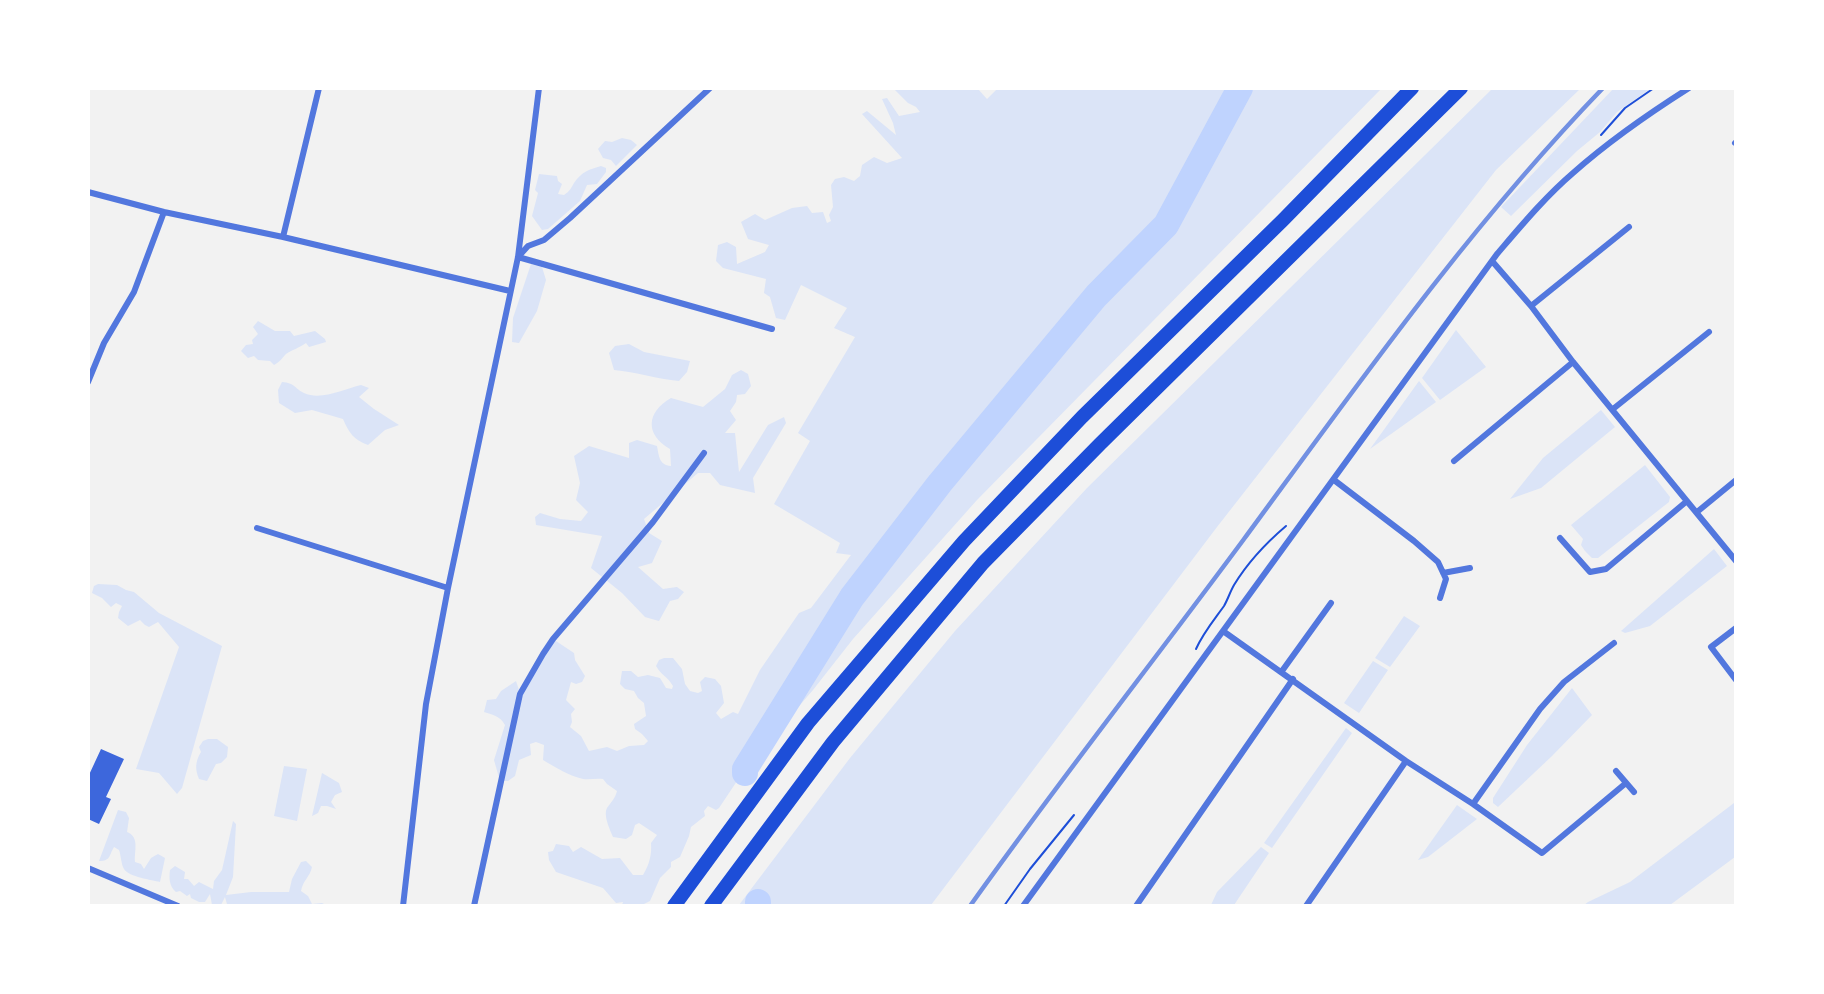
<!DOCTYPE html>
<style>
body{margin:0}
#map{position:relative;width:1824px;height:994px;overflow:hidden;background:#f2f2f2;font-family:"Fira Sans",sans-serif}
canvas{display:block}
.frame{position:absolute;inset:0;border:90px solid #fff;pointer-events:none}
</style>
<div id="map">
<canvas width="1824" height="994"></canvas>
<div class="frame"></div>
</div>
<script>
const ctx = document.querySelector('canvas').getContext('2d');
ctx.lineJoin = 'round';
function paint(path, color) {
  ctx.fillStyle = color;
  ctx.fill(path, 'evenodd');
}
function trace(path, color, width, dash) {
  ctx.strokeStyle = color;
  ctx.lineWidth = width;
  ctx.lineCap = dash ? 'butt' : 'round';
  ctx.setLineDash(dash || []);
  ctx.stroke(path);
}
paint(new Path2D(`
 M998,88L1381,89L977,500L853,639L813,690L745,769L719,808L716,810L708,806L704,811L705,816L691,827L689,836L680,857L671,862V867L660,878L650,901L642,905H622L623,902L616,903L603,888L556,872L549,860L548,852L553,851L556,844L569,846L573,852L581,847L602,859L620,858L633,875H643C649,865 652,855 651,843L657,835L639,823L635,825L632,835L626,839L613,837C610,830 603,815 607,808C611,802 615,799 617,791L607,784L603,779C596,778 590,780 583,779C569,776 555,767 543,760L544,745L536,742L530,744L531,755L519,760L515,776L508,781H500L494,760L505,725C500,716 493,715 484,712L487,700L496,699L501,691L516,681L520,693L553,639L574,653L575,660L585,676L582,682L576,684L571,682L566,700L575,709L571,714L572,722L570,727L581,736L589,751L607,747L617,751L629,746L644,745L648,741L642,734L635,729L634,724L646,716L644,703L638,698L634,691L625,689L620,684L622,671H631L638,677L648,675L660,678L666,688L672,689L673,686C668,677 661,675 656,666L659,660L664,658H673L682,669L685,684L690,691L698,693L702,691L700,682L705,677L715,679L721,686L724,703L716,713L721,719L733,712L738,714L760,670L799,613L811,608L851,555L836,553L840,543L774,504L810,441L798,433L855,337L834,328L847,308L801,285L785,320L776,318L770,297L764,293L766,279L723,268L716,261L718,245L727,242L736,247L737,264L765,252L769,245L748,239L741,222L755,214L765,220L792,208L807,206L812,213L823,212L827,223L831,221L829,215L833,207L831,185L835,179L844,177L854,181L860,176L862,165L874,157L887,163L902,158L862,114L867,111L896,135L893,123L882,99L887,98L899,116L920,112L916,107L908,103L894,89H978L987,99Z
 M1614,88L1650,89L1617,112L1600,132L1577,151L1511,216L1501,207Z
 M1492,89H1580L1496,170L1217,527L931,905H739L850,758L955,631L1087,488Z
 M622,138L631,140L637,145L616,166L611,160L603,158L598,149L605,141L612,142Z
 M601,166L606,168V172L597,184L587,185L580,201L548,229L542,230L532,216L538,193L535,190L539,174L557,176L558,181L562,184L558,194L564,195C570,191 571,188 574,183C581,172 590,169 601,166Z
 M531,264L542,267L546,280L537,311L519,343L512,342L513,318Z
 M258,321L275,331H290L294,336L315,331L325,339L326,342L309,347L306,343C299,348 292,350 286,354C282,358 280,362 274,365L270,361L258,360L254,356L248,358L241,351L246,345L253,344L252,340L258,334L253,327Z
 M1456,330L1486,367L1440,400L1422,378Z
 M629,344L644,352L690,361L687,372L679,381C657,379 636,372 614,370L609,353L615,346Z
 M741,370L748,374L751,386L745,394L737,395L736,402L730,411L736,420L725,433H735L739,472L768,425L784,417L786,423L753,478L755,493L720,485L710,473H698L644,519L649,533L662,541L652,563L638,567L663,589L677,587L684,592L678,599L670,601L659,621L645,617L622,593L591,568L602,536L536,525L535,517L540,513L560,519L581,521L588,512L576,500L580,483L574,456L589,446L629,458V443L637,440L657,446C659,456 659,465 671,466L670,449C645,435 646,412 671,398L703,407L725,389L732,375Z
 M1419,381L1436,402L1370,449Z
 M282,382C295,383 294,388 304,393C321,401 344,389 361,385L369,388L359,397L374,409L399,425L385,430L368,445C354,440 349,433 343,419L312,410L295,413L279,403L278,390Z
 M1601,410L1615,427L1541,488L1510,499L1543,458Z
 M1645,465L1670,497L1669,502L1598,558H1592L1585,551L1581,545L1583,539L1571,525Z
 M1714,549L1727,566L1650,626L1625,633L1621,631Z
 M98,584L117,585L126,590L134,592L159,613L222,646L182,788L177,794L159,773L136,769L179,647L158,622L149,627L145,625L140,620L128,626L118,618L119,612L122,606L116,603L111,607L102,598L92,593L94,586Z
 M1404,616L1420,626L1390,667L1375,658Z
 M1373,661L1388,670L1359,713L1344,703Z
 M1572,688L1592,715L1552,756L1498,807L1493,803V798L1527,745Z
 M1346,728L1352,733L1272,848L1264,843Z
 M208,739H217L228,747L227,757L221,763L216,764L207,781L199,779C195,769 195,762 201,752L199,747L203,741Z
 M284,766L307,769L297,821L274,816Z
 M322,773L339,783L342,792L335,795L331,802L336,809L327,806H321L318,813L312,816Z
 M1734,803L1736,805L1735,857L1670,905H1584L1588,902L1630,882Z
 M1457,805L1477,819L1428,857L1418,860Z
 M118,810L126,812L129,818L127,832C140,837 134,851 135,862L141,864L144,869L151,858L158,854L165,858L160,882C152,880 129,877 124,869C121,864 121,855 119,850L114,847C109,855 111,861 99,861Z
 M233,821L236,824L233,877L226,895L251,892H289L292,879L301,862L306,861L312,867C310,877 303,880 301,891L308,896L312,904L322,903L326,905L287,906L286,904L285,906L231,905L227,904L225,897L221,905H212L210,894L205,902H199L191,898L190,894L187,896L180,891L176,892C169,886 169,878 170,870L175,866L185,872L184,879H188L194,886L199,882L213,889L214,881L222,870Z
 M1261,847L1269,853L1234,905H1211L1217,892Z`), '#dbe4f7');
trace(new Path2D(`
 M745,773V769L852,597L940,483L1096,296L1166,225L1240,88
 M758,906V902`), '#bfd3fe', 26);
paint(new Path2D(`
 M101,749L124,759L106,797L111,799L99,824L88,819V777Z`), '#3d67dc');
trace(new Path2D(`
 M1601,135L1625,108L1654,88
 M1196,649C1203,633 1214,620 1224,606C1228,599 1230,592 1234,585C1248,562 1266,543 1286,526
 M1004,906L1030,869L1074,815`), '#1d4ed8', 2);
trace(new Path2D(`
 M710,88L570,218L544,240L528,246L518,257L772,329
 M1735,143L1736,142
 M88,192L164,212L283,237L510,291
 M283,237L319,88
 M1492,261L1531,306L1573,362L1736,561
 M1531,306L1629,227
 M88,382L104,343L134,292L164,212
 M1613,409L1709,332
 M1454,461L1573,362
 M1334,480L1414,541L1438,562L1446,579L1440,598
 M1697,512L1736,480
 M257,528L448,588
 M1560,538L1590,572L1606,569L1687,501
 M1443,573L1470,568
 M1736,628L1711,647L1736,680
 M1223,631L1406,761L1473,804L1542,853L1626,783
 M1282,671L1331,603
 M1616,771L1634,792
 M1473,804L1540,709L1564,682L1614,643
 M88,868L178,906
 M403,906L426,704L448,588L518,257L539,88
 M474,906L520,694L543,654L553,639L653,522L704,453
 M1023,906L1497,254C1521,226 1545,197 1573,173C1609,141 1648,114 1689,88
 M1136,906L1293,679
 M1306,906L1406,761`), '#5277de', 6);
trace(new Path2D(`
 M674,906L808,723L964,541L1082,417L1283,220L1412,88
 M711,906L833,742L983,563L1100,444L1461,88`), '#1d4ed8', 14);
trace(new Path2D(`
 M970,906C1059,781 1153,662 1244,539C1358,384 1469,227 1603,88`), '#7290e2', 4.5);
</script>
